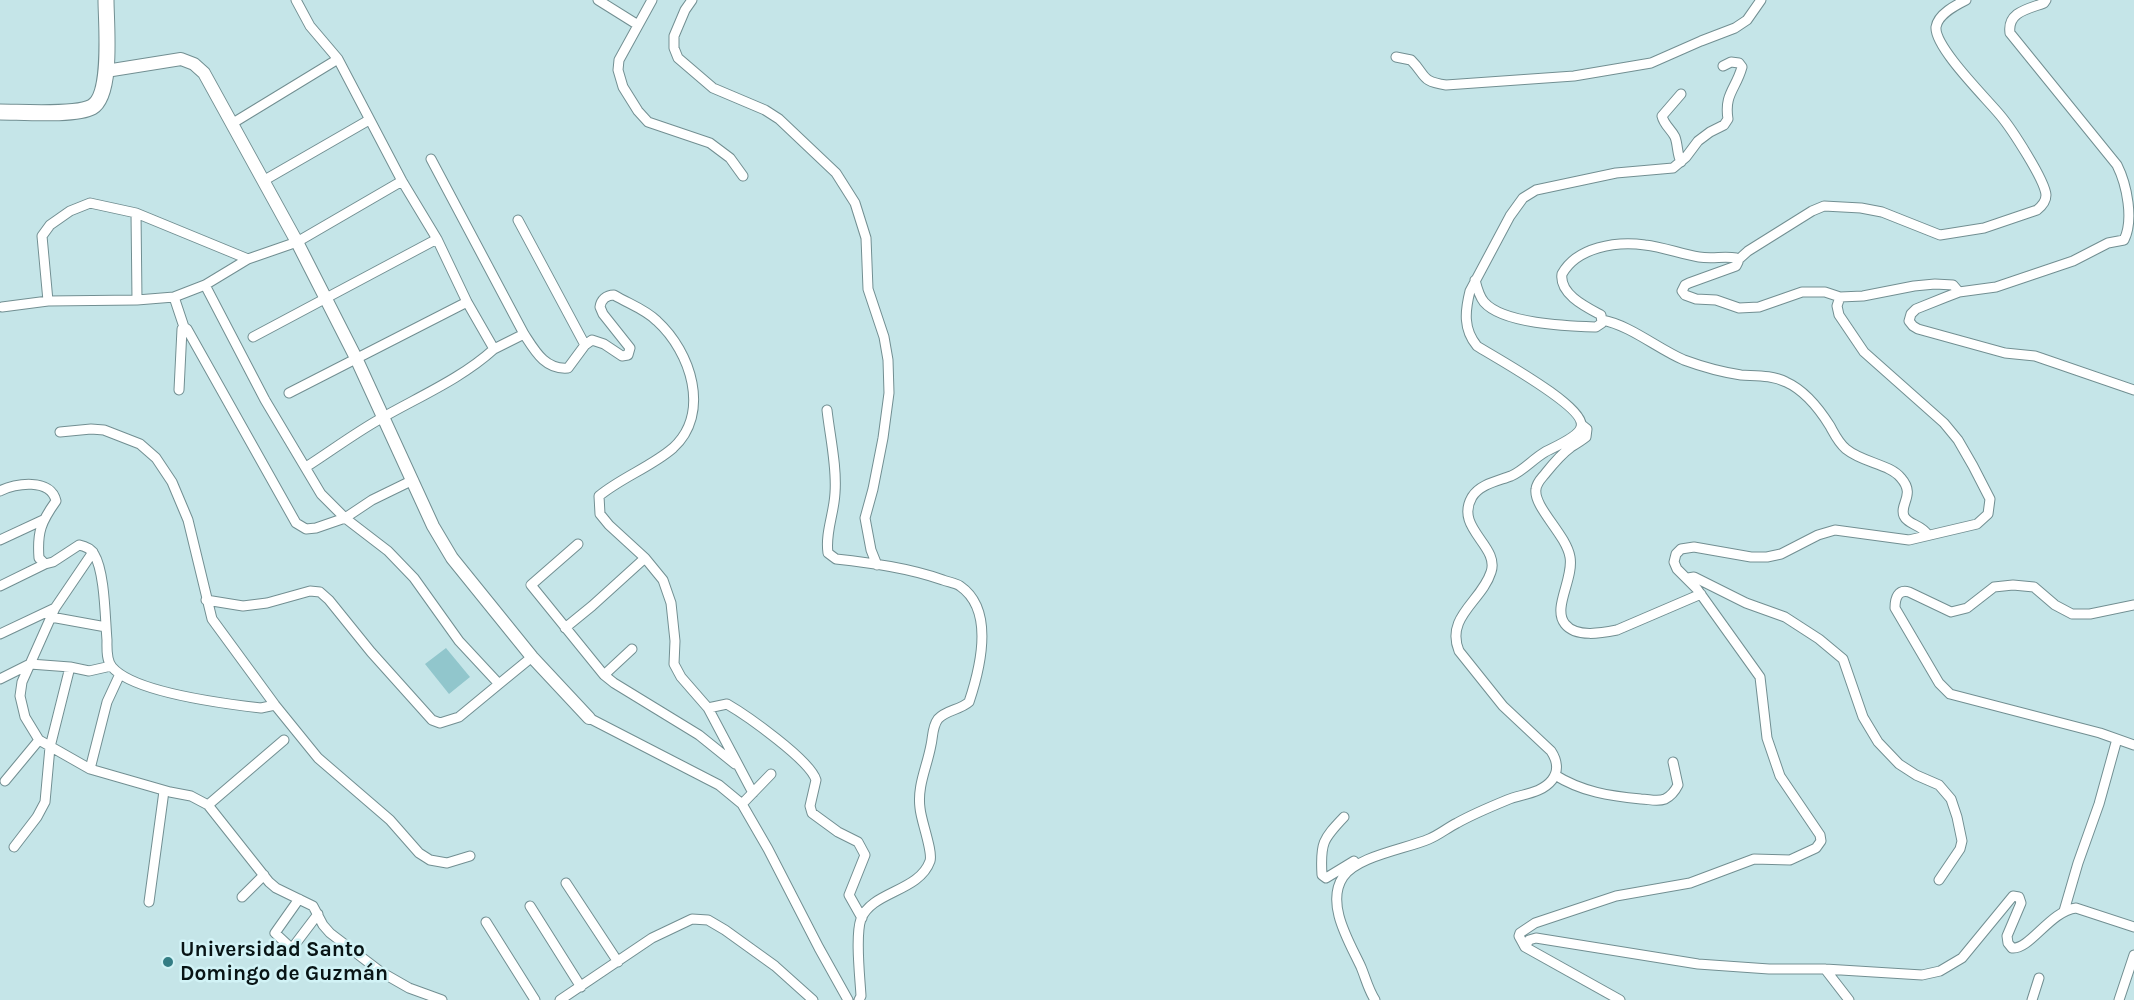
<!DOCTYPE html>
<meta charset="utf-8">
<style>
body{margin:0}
canvas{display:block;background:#c5e5e8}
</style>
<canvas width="2134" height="1000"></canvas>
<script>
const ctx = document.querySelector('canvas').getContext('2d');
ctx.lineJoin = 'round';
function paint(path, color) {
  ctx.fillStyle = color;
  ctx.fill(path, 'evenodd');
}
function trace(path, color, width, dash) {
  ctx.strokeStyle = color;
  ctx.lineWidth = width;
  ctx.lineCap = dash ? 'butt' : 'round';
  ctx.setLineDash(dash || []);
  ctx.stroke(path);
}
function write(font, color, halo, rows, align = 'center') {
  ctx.font = font + ' Karla,sans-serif';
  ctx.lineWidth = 5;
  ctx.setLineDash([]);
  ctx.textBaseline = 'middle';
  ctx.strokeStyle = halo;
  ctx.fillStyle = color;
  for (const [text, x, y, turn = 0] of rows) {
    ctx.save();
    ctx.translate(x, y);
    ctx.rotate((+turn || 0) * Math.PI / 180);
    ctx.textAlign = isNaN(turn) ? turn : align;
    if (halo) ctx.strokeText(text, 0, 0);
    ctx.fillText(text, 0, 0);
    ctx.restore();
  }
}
paint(new Path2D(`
 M446,648L470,677L449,694L425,664Z`), '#91c6cc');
const minor = new Path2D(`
 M296,0L310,26L338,59L402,181L437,239L467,302L494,349L524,334
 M598,0L638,25
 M652,0L619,60L618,70L623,87L638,111L648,122L710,143L730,158L743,176
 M692,0L685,10L674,36V48L678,58L713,88L765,110L779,119L836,173L855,203L866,238L868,289L884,337L888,360L889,393L883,438L873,489L865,518L871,550L877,565
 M2046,0L2044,3C2028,9 2007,12 2010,33L2117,165C2127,185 2134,220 2124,240L2108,243L2073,261L1996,287L1959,292L1946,297L1916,309L1911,314L1909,321L1913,326L1918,329L2005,353L2035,356L2134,390
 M1396,57L1411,60C1427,76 1420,81 1446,85L1574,76L1651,63L1701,41L1735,28L1747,20L1761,0
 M233,123L338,59
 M431,159L524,334C535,351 545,370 568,368L585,345L592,340L604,344L622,356L628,355L630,348L603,314L600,307C601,300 606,295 614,295C629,304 645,309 657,321C691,352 711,413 673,448C651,467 622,477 599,496L600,514L609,525L645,558L663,580L671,603L675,641L674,664L681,677L708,708L753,793
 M1681,162C1677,154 1678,145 1675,137C1671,129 1664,125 1662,116L1681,94
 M263,181L369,120
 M136,213L137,300
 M518,220L585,345
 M1738,260L1748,251L1812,211L1824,206L1861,208L1882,212L1940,235L1984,228L2037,210C2042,206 2046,202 2046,195C2045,180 2011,128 2000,115C1987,99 1934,47 1936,27C1938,14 1956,5 1966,0
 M1475,280C1477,288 1479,296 1484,302C1503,324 1568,326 1596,327L1602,323L1601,315C1586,307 1559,294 1562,274C1577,247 1616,241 1645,245C1663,247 1681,254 1699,257C1712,259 1725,256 1736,258L1738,262L1736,266L1689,283L1685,285L1682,291L1685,295L1696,299L1716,300L1739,308L1759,307L1802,292H1825L1840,297L1863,296L1914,286L1935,284L1953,285L1959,292
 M205,285L265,400L321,494L345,518L388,551L414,578L459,641L499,684L532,657
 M174,297L184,327
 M48,301L42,236L50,225L70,211L90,203L136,213L248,259
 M2,307L48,301L137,300L174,297L205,285L248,259L297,242L402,181
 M1602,320C1630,325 1658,349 1684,360C1703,367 1721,372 1741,375C1756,376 1772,375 1786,382C1804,390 1820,410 1830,426C1835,435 1838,442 1846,449C1863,463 1890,464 1901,478C1916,495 1899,504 1904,516C1908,525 1921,524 1928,535
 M253,337L437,239
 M179,390L182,329L184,327L187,329L296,523L306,529L316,528L345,518L372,500L413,480
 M289,393L467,302
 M827,410C830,437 837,466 835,493C834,514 825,533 828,553L836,559C872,563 909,568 943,580C948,582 956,583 960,586C995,610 980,669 969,702C960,710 946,710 938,719C932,727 933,737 931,745C927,767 917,786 920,808C921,821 933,851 930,861C919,892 872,891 861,919C855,936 860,977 861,996L859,1000
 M1582,425L1587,429L1586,437C1581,441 1576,444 1571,447C1560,455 1553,464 1545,474C1541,479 1537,482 1536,489C1533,507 1566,534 1570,557C1574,579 1552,608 1565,624C1576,638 1602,633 1617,630L1701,594
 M60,432L91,429L104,430L140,444L156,458L172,482L188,520L212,619L275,705L318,758L390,820L419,853L430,860L447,863L470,856
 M306,467C331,451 355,433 380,419C418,397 461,379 494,349
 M0,491C15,483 51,478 56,501C41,522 37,532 39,558L45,564L53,562L79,545C84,546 91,549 94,554C105,572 105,618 107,640C107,648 106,660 112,667C134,693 226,704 261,708L275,705
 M0,540L43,520
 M578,544L531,585L604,675L614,683L699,735L735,764
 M93,552L55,608L22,682L20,696L25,717L39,740L90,769L170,792L191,796L208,805L269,882L276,888L313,906L323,925L330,933L381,972L409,988L442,1000
 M1688,578L1694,577L1746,603L1785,617L1819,639L1843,659L1863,717L1878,742L1899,764L1916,775L1939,785L1951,799L1957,817L1962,841L1960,849L1939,880
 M0,586L45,564
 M206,600L243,606L267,603L310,591L320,592L329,600L371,652L432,720L440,723L459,717L499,684
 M2134,605L2090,614H2072L2055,605L2034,587L2013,585L1994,587L1967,608L1951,612L1909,592C1898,589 1895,598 1895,608L1939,683L1950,694L2100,733L2134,745
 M51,617L106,627
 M565,628L592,606L645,558
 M0,634L55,608
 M70,667L89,671L111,666
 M604,675L632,649
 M0,679L30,664L70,667L50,747L45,802L37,817L14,847
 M708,708L727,704C746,715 810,760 816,780L810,806L812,813L838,832L858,842L865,855L849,895L862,918
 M589,718L719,785L742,804L768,849L819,948L848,1000
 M90,769L107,702L120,674
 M1555,775C1582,792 1610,796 1641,799C1649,799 1657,802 1665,799C1671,796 1675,791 1678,785L1673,762
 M5,781L39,740
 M742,804L771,774
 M208,805L284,740
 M1344,817C1323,839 1320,843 1322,875L1326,878L1354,861
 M566,883L618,962
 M242,897L264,875
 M299,899L275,933L290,947H293L318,914
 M149,902L164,791
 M530,906L581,987
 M2064,911L2078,863L2099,804L2117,739
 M486,922L535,1000
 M1525,947L1529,940L1536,938L1698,964L1769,969H1825L1922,975L1940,971L1962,958L2013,896L2019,897L2021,903L2007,936L2008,943L2012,948C2030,950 2050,911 2076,908L2134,927
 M1825,969L1849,1000
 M560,1000L652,938L692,919L708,920L725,930L775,966L813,1000
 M1375,1000C1368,989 1366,979 1361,967C1350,943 1325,904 1343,877C1357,856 1406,849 1429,839C1439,835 1447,828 1457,823C1473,814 1490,807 1507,800C1521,794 1541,794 1552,780C1559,771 1557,760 1551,751L1503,706L1459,651C1445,617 1482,601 1491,572C1500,546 1454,528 1472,497C1480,484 1498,481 1511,476C1523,471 1533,459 1545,452C1554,447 1579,437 1581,427C1587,407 1494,357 1477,346C1463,329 1465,311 1470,291L1510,216L1523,198L1536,190L1616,173L1673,168L1686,157L1698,141L1710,132L1724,125L1728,119C1724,94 1736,89 1742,67L1739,63L1731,62L1723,66
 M1620,1000L1525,947L1519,936L1520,933L1535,923L1616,896L1690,883L1754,859L1790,860L1816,848L1821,841L1820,835L1780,776L1767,738L1760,677L1697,589L1677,569L1674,562L1676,554L1681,549L1694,547L1751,557H1767L1781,554L1818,535L1835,530L1909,540L1977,524L1988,514L1990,499L1973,466L1958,440L1944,423L1864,352L1839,315L1837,306L1840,297
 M2032,1000L2039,978
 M2119,1000L2134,955`);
const tertiary = new Path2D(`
 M106,71L181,59L194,64L204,73L297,242L356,358L433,526L452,558L532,657L589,718`);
const primary = new Path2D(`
 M0,112C21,112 76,116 92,107C113,95 106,23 106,0`);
trace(minor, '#728f92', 11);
trace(tertiary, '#728f92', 14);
trace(primary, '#728f92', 17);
trace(minor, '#fff', 9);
trace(tertiary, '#fff', 12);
trace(primary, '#fff', 15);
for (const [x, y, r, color] of [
 [168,962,6,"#347d84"]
]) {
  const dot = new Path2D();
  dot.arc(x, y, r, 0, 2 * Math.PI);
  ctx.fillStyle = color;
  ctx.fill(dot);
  trace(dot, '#d2f3f6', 2);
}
write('bold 21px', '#081415', '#d2f3f6', [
 ["Universidad Santo",180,950],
 ["Domingo de Guzmán",180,974]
], 'left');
</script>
